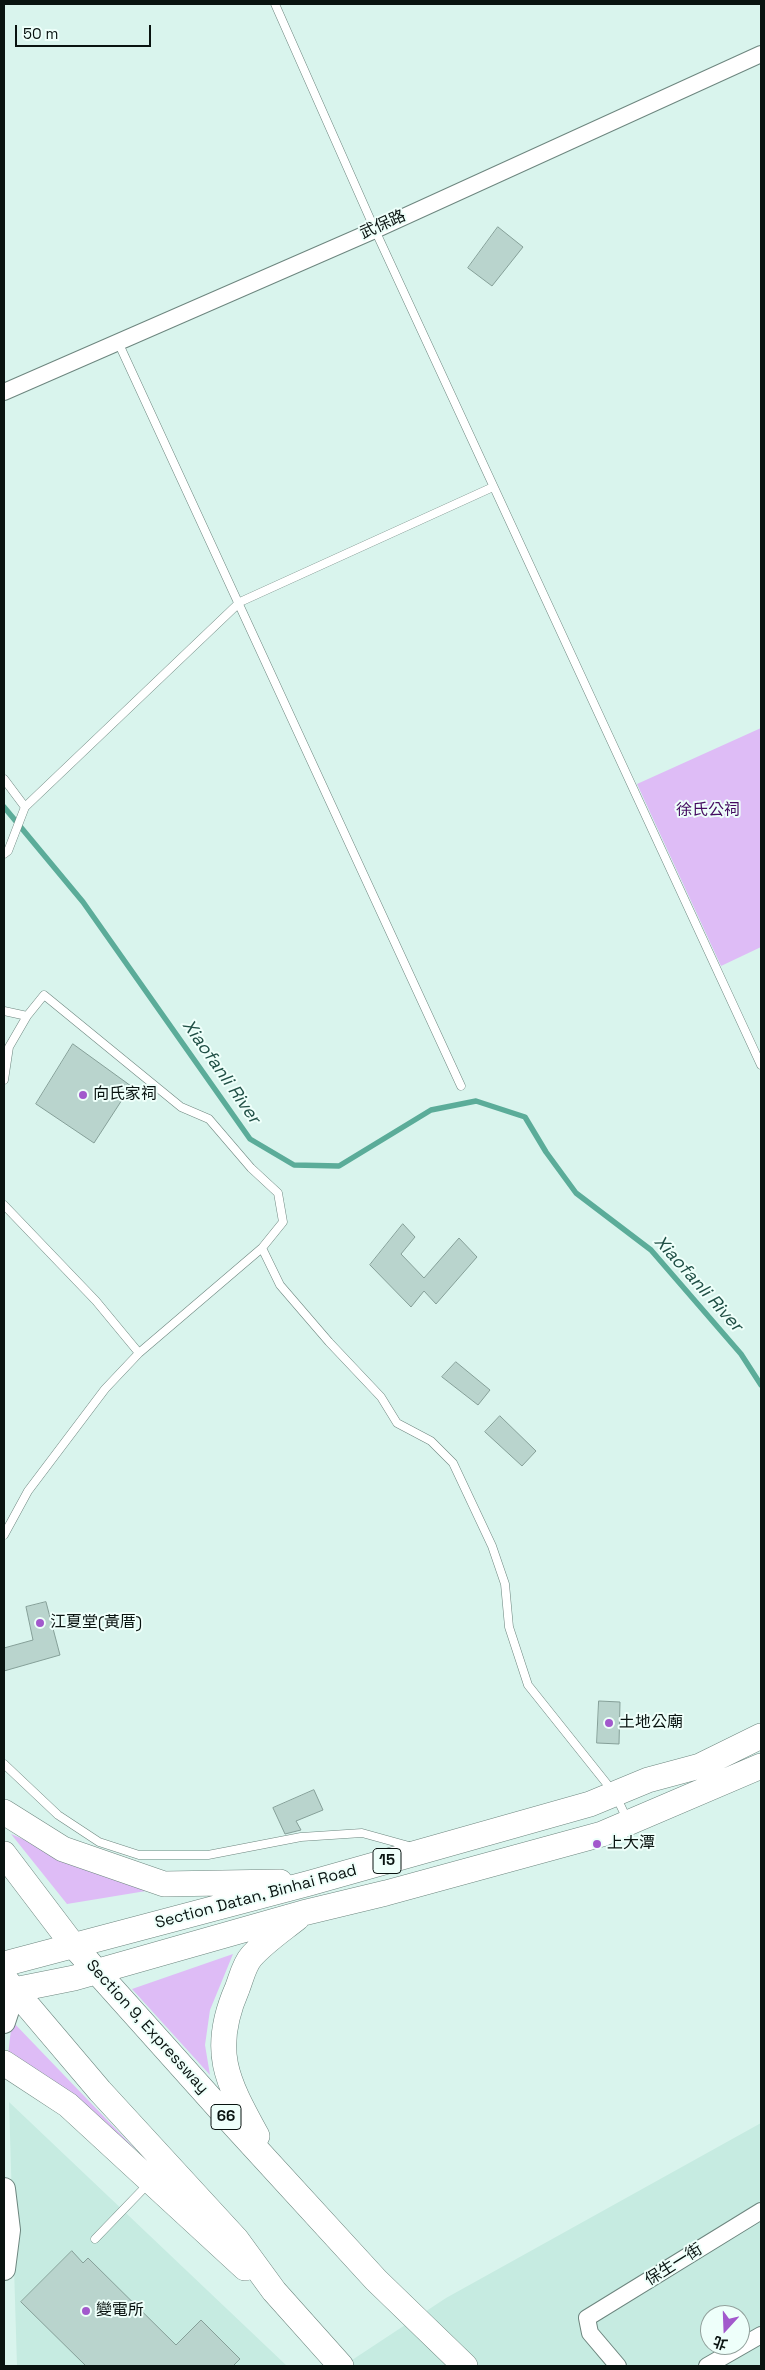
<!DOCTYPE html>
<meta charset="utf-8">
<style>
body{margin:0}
#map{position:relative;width:765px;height:2370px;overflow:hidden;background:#d9f4ed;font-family:"Space Grotesk","Noto Sans TC",sans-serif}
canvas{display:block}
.frame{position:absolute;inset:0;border:5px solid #091310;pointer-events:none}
.north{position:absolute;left:700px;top:2305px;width:50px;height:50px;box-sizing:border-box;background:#eefffa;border:1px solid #92a19c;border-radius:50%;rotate:200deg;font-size:14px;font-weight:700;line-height:20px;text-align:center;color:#091310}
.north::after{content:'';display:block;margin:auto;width:18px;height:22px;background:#a259cc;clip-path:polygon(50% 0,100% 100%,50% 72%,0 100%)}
.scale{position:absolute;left:15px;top:25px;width:136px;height:22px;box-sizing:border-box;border:2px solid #091310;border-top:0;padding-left:6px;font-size:15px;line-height:18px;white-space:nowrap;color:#091310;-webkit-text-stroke:4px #eefffa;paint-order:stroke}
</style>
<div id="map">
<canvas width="765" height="2370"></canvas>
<div class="frame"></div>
<div class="north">北</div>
<div class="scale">50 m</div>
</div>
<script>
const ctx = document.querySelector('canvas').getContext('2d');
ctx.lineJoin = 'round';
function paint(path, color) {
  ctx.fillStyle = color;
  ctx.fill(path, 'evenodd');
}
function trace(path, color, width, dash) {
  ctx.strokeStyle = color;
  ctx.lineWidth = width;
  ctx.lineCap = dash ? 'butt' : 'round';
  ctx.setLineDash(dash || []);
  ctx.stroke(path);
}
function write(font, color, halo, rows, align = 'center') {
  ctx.font = font + ' "Space Grotesk","Noto Sans TC",sans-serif';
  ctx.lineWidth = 4;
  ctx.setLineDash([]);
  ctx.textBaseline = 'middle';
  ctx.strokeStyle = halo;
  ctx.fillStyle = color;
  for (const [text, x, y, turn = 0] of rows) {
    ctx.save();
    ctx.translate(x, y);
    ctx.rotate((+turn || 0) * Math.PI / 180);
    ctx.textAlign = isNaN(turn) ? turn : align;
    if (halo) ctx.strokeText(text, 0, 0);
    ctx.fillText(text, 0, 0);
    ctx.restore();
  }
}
paint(new Path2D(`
 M9,2102L287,2366H17Z
 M761,2123V2366H343L446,2298ZM710,2315H740V2345H710Z`), '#c6ebe1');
paint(new Path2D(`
 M761,728V947L721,966L637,784Z
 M11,1834L146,1891L67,1904Z
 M233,1954L210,2010L205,2045L210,2075L132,1989Z
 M12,2021L136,2150L61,2089L8,2055Z`), '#debcf6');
trace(new Path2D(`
 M4,807L83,902L250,1139L294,1165L339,1166L431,1110L476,1101L525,1117L546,1152L576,1193L651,1250L741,1354L761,1385`), '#5bac99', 5.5);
const building = new Path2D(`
 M498,227L523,247L492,286L468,268Z
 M73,1044L131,1086L94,1143L36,1104Z
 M403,1224L415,1237L401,1254L424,1278L459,1238L477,1257L436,1304L424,1291L411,1307L370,1265Z
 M456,1362L490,1390L478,1405L442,1377Z
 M500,1416L536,1451L522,1466L485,1432Z
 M46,1602L60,1655L4,1671V1648L33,1640L26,1607Z
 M599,1701L620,1702L619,1744L597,1743Z
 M314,1790L323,1810L296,1821L301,1830L285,1834L273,1808Z
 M72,2251L83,2263L88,2258L176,2345L201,2320L240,2359L233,2366H86L21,2302Z`);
paint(building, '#b9d4cd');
trace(building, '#859f98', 1);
const lane = new Path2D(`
 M275,4L375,230L761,1065
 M118,342L461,1086
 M4,779L25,807
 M4,854L8,851L25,807L240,602L493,487
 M4,1011L27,1016L44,995L181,1107L209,1119L251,1168L278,1193L283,1222L262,1248L139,1353L105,1389L28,1491L4,1535
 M4,1080L9,1047L27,1016
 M4,1205L96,1301L139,1353
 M262,1248L280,1285L329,1342L381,1397L397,1423L431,1441L453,1463L492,1546L505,1584L509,1627L528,1685L615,1794L627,1819
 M4,1764L58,1815L99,1842L139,1855H208L301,1837L362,1833L409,1846
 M95,2239L149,2183`);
const street = new Path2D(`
 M4,392L375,230L761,54
 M618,2366L590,2333L587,2318L761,2211
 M707,2366L761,2335`);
const secondary = new Path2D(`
 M4,2022L15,1989
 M4,2189L9,2230L4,2269`);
const primary = new Path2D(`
 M4,1812L63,1849L164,1884L280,1882
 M4,1854L73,1945L235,2126L376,2280L465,2366
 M4,1964L310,1883L590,1804L648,1780L700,1766L761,1736
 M5,1979L100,2091L236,2239L274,2291L341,2366
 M4,1992L74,1978L303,1913L386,1893L602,1834L761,1766
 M4,2063L68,2105L245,2268
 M257,2136C227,2081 210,2051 237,1989C241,1979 244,1965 251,1957C263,1943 282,1930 297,1918`);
trace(lane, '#6d867f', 9);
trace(street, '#6d867f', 18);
trace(secondary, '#6d867f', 24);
trace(primary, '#6d867f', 26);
trace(lane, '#fff', 8);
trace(street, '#fff', 16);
trace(secondary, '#fff', 22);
trace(primary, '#fff', 25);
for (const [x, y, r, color] of [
 [83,1095,5,"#a259cc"],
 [40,1623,5,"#a259cc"],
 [609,1723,5,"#a259cc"],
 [597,1844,5,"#a259cc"],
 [86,2311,5,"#a259cc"]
]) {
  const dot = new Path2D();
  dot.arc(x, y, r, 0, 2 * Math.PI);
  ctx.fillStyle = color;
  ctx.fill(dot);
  trace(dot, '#eefffa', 2);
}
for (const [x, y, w] of [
 [387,1861,28],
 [226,2117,30]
]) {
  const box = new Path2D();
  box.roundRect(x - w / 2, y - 12.5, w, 25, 4);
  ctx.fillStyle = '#eefffa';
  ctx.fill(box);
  trace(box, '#091310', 1);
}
write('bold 15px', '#091310', null, [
 ["15",387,1861],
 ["66",226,2117]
]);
write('16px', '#091310', '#eefffa', [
 ["武保路",383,225,-24],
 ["Section Datan, Binhai Road",256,1897,-15],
 ["Section 9, Expressway",147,2027,48],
 ["保生一街",674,2265,-32]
]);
write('16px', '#450c61', '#eefffa', [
 ["徐氏公祠",708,811]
]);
write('16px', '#091310', '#eefffa', [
 ["向氏家祠",93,1095],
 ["江夏堂(黃厝)",50,1623],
 ["土地公廟",619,1723],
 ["上大潭",607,1844],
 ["變電所",96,2311]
], 'left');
write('italic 18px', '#1f4f45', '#eefffa', [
 ["Xiaofanli River",221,1072,55],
 ["Xiaofanli River",698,1284,48]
]);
</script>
